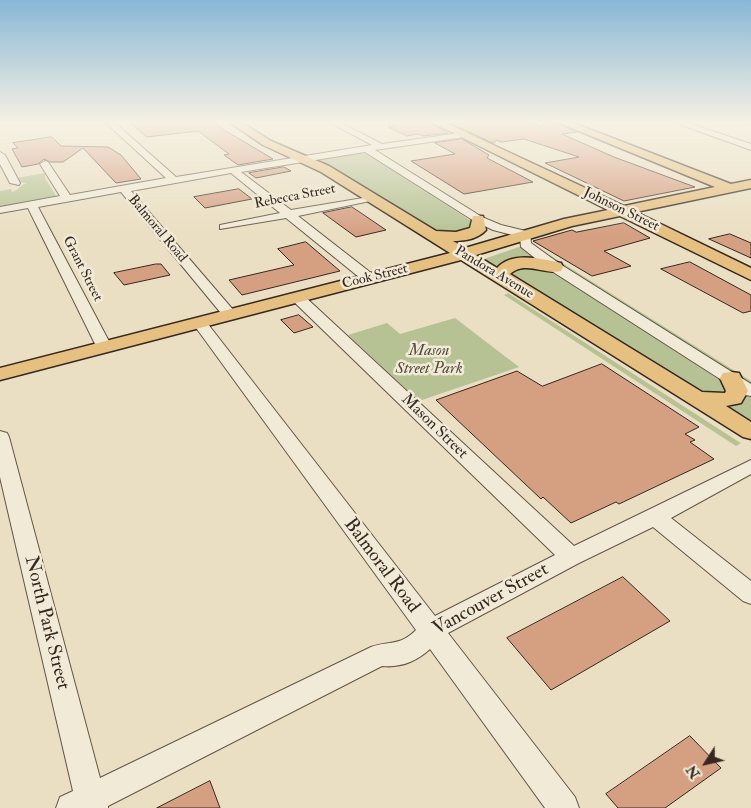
<!DOCTYPE html>
<style>
body{margin:0}
#map{position:relative;width:751px;height:808px;overflow:hidden;background:#eadfc2;font-family:"IM FELL Double Pica",serif}
canvas{display:block}
.north{position:absolute;left:681px;top:738px;width:50px;height:50px;-webkit-text-stroke:4px #f1ead7;paint-order:stroke;rotate:235deg;font-size:14px;font-weight:700;line-height:20px;text-align:center;color:#362820}
.north::after{content:'';display:block;margin:auto;width:18px;height:22px;background:#362820;clip-path:polygon(50% 0,100% 100%,50% 72%,0 100%)}
</style>
<div id="map">
<canvas width="751" height="808"></canvas>
<div class="north">N</div>
</div>
<script>
const ctx = document.querySelector('canvas').getContext('2d');
ctx.lineJoin = 'round';
function paint(path, color) {
  ctx.fillStyle = color;
  ctx.fill(path, 'evenodd');
}
function trace(path, color, width, dash) {
  ctx.strokeStyle = color;
  ctx.lineWidth = width;
  ctx.lineCap = dash ? 'butt' : 'round';
  ctx.setLineDash(dash || []);
  ctx.stroke(path);
}
function write(font, color, halo, rows, align = 'center') {
  ctx.font = font + ' "IM FELL Double Pica",serif';
  ctx.lineWidth = 5;
  ctx.setLineDash([]);
  ctx.textBaseline = 'middle';
  ctx.strokeStyle = halo;
  ctx.fillStyle = color;
  for (const [text, x, y, turn = 0] of rows) {
    ctx.save();
    ctx.translate(x, y);
    ctx.rotate((+turn || 0) * Math.PI / 180);
    ctx.textAlign = isNaN(turn) ? turn : align;
    if (halo) ctx.strokeText(text, 0, 0);
    ctx.fillText(text, 0, 0);
    ctx.restore();
  }
}
paint(new Path2D(`
 M356,154H367L471,221L473,224L468,233L435,232L320,160Z
 M45,173V178L56,196L0,207V191L11,189L12,192C20,190 19,185 27,183L18,182L16,178Z
 M532,246H535L751,381V384Z
 M519,247H523L541,261L498,270L483,261L487,258Z
 M520,266L550,270L725,383L729,392L708,396L509,275Z
 M508,293L739,442L741,443L736,446L504,295Z
 M455,318L519,367L419,401L348,335L387,323L400,334Z
 M745,392L751,395V427L719,405L739,402Z`), '#b6c294');
const building = new Path2D(`
 M130,122H211L273,159L238,165L224,155L229,154L198,131L147,137Z
 M388,122H429L448,133L423,136L418,134L407,136L388,127L396,126Z
 M448,122H530L542,127L543,122H555L577,132L562,134L614,157L695,187L624,201L545,163L579,157L524,139L501,142L496,140L494,143Z
 M52,137L61,146L108,147L121,155L141,179L116,183L83,148L63,162H50L44,159L38,164L22,167L12,149L18,148L13,143Z
 M462,139L489,155L487,158L533,182L464,194L411,161L455,154L435,143Z
 M284,167L291,171L256,178L249,173Z
 M239,189L252,199L205,208L194,197Z
 M352,207L361,213L386,230L356,237L323,213Z
 M624,223L650,238L604,251L631,266L592,276L533,241L572,230L576,232Z
 M730,234L751,243V258L709,239Z
 M306,242L340,271L242,295L229,280L294,265L278,249Z
 M690,262L751,295V311L743,313L661,269Z
 M156,264H161L170,275L124,285L114,273Z
 M299,315L313,327L294,333L281,320Z
 M602,364L699,427L685,434L695,440L690,442L714,459L619,504L616,502L571,523L543,497L541,499L436,400L517,371L542,386Z
 M623,577L670,621L551,690L507,638Z
 M690,736L721,768L665,808H618L606,794Z
 M210,781L220,808H157Z`);
paint(building, '#d59f82');
trace(building, '#362820', 1);
const minor = new Path2D(`
 M105,122H114L176,177L372,145L329,122H339L382,144L467,132L468,134L464,137L375,150L482,217L501,225L530,232L531,243L560,264L751,384V396L745,395L550,270L521,247L520,237L493,230L474,221L365,152L241,172L291,210L375,196V200L298,216L375,276L377,279L375,282H365L286,218L220,229V225L280,213L231,173L131,191L235,312L237,315L230,319L225,318L121,192L38,207L112,347L104,352L98,350L28,208L0,213V207L60,196L40,164L45,161L48,162L70,195L166,178Z
 M673,122H685L751,144V150Z
 M0,152L5,155L20,183L19,185L10,183L0,164Z
 M297,293L302,294L574,546L751,460V474L671,518L751,581V604L743,601L653,527L579,563L448,633L575,797L579,808H545L430,649C417,661 400,668 382,666L108,806V808H56L60,797L73,791L0,477V431L7,433L9,437L100,778L371,647C390,640 399,647 416,630L194,325L192,322L194,319H204L435,616L555,555L292,300L290,297Z`);
const major = new Path2D(`
 M229,122H241L271,141L329,166L436,231L456,232L470,228L473,216H483L486,230C478,239 464,241 453,241L465,248L564,219L608,210L431,122H444L624,206L715,187L557,122H571L731,184L751,180V188L636,212L751,268V280L620,216L572,226L476,255L497,268C512,251 542,259 561,263L563,267L561,271C544,275 525,260 510,274L702,392L725,393L726,391L720,378L723,373L731,372L739,373L748,391L741,403L726,406L751,422V439L743,437L461,260L0,380V368L450,253L321,172L263,145Z`);
trace(minor, '#635648', 2);
trace(major, '#362820', 3);
paint(minor, '#f1ead7');
paint(major, '#e5c081');
const sky = ctx.createLinearGradient(0, 0, 0, 235);
sky.addColorStop(0, '#88b7d6');
sky.addColorStop(0.52, '#f6f1e4');
sky.addColorStop(1, '#f6f1e400');
ctx.fillStyle = sky;
ctx.fillRect(0, 0, 751, 235);
write('14px', '#362820', '#f1ead7', [
 ["Rebecca Street",295,197,-11],
 ["Johnson Street",621,210,26],
 ["Balmoral Road",157,229,50],
 ["Grant Street",82,269,63],
 ["Pandora Avenue",494,273,31],
 ["Cook Street",375,277,-14]
]);
write('italic 16px', '#564e3d', '#f1ead7', [
 ["Mason",429,352],
 ["Street Park",429,370]
]);
write('16px', '#362820', '#f1ead7', [
 ["Mason Street",434,427,44]
]);
write('19px', '#362820', '#f1ead7', [
 ["Balmoral Road",381,566,53],
 ["Vancouver Street",491,600,-29],
 ["North Park Street",46,623,76]
]);
</script>
